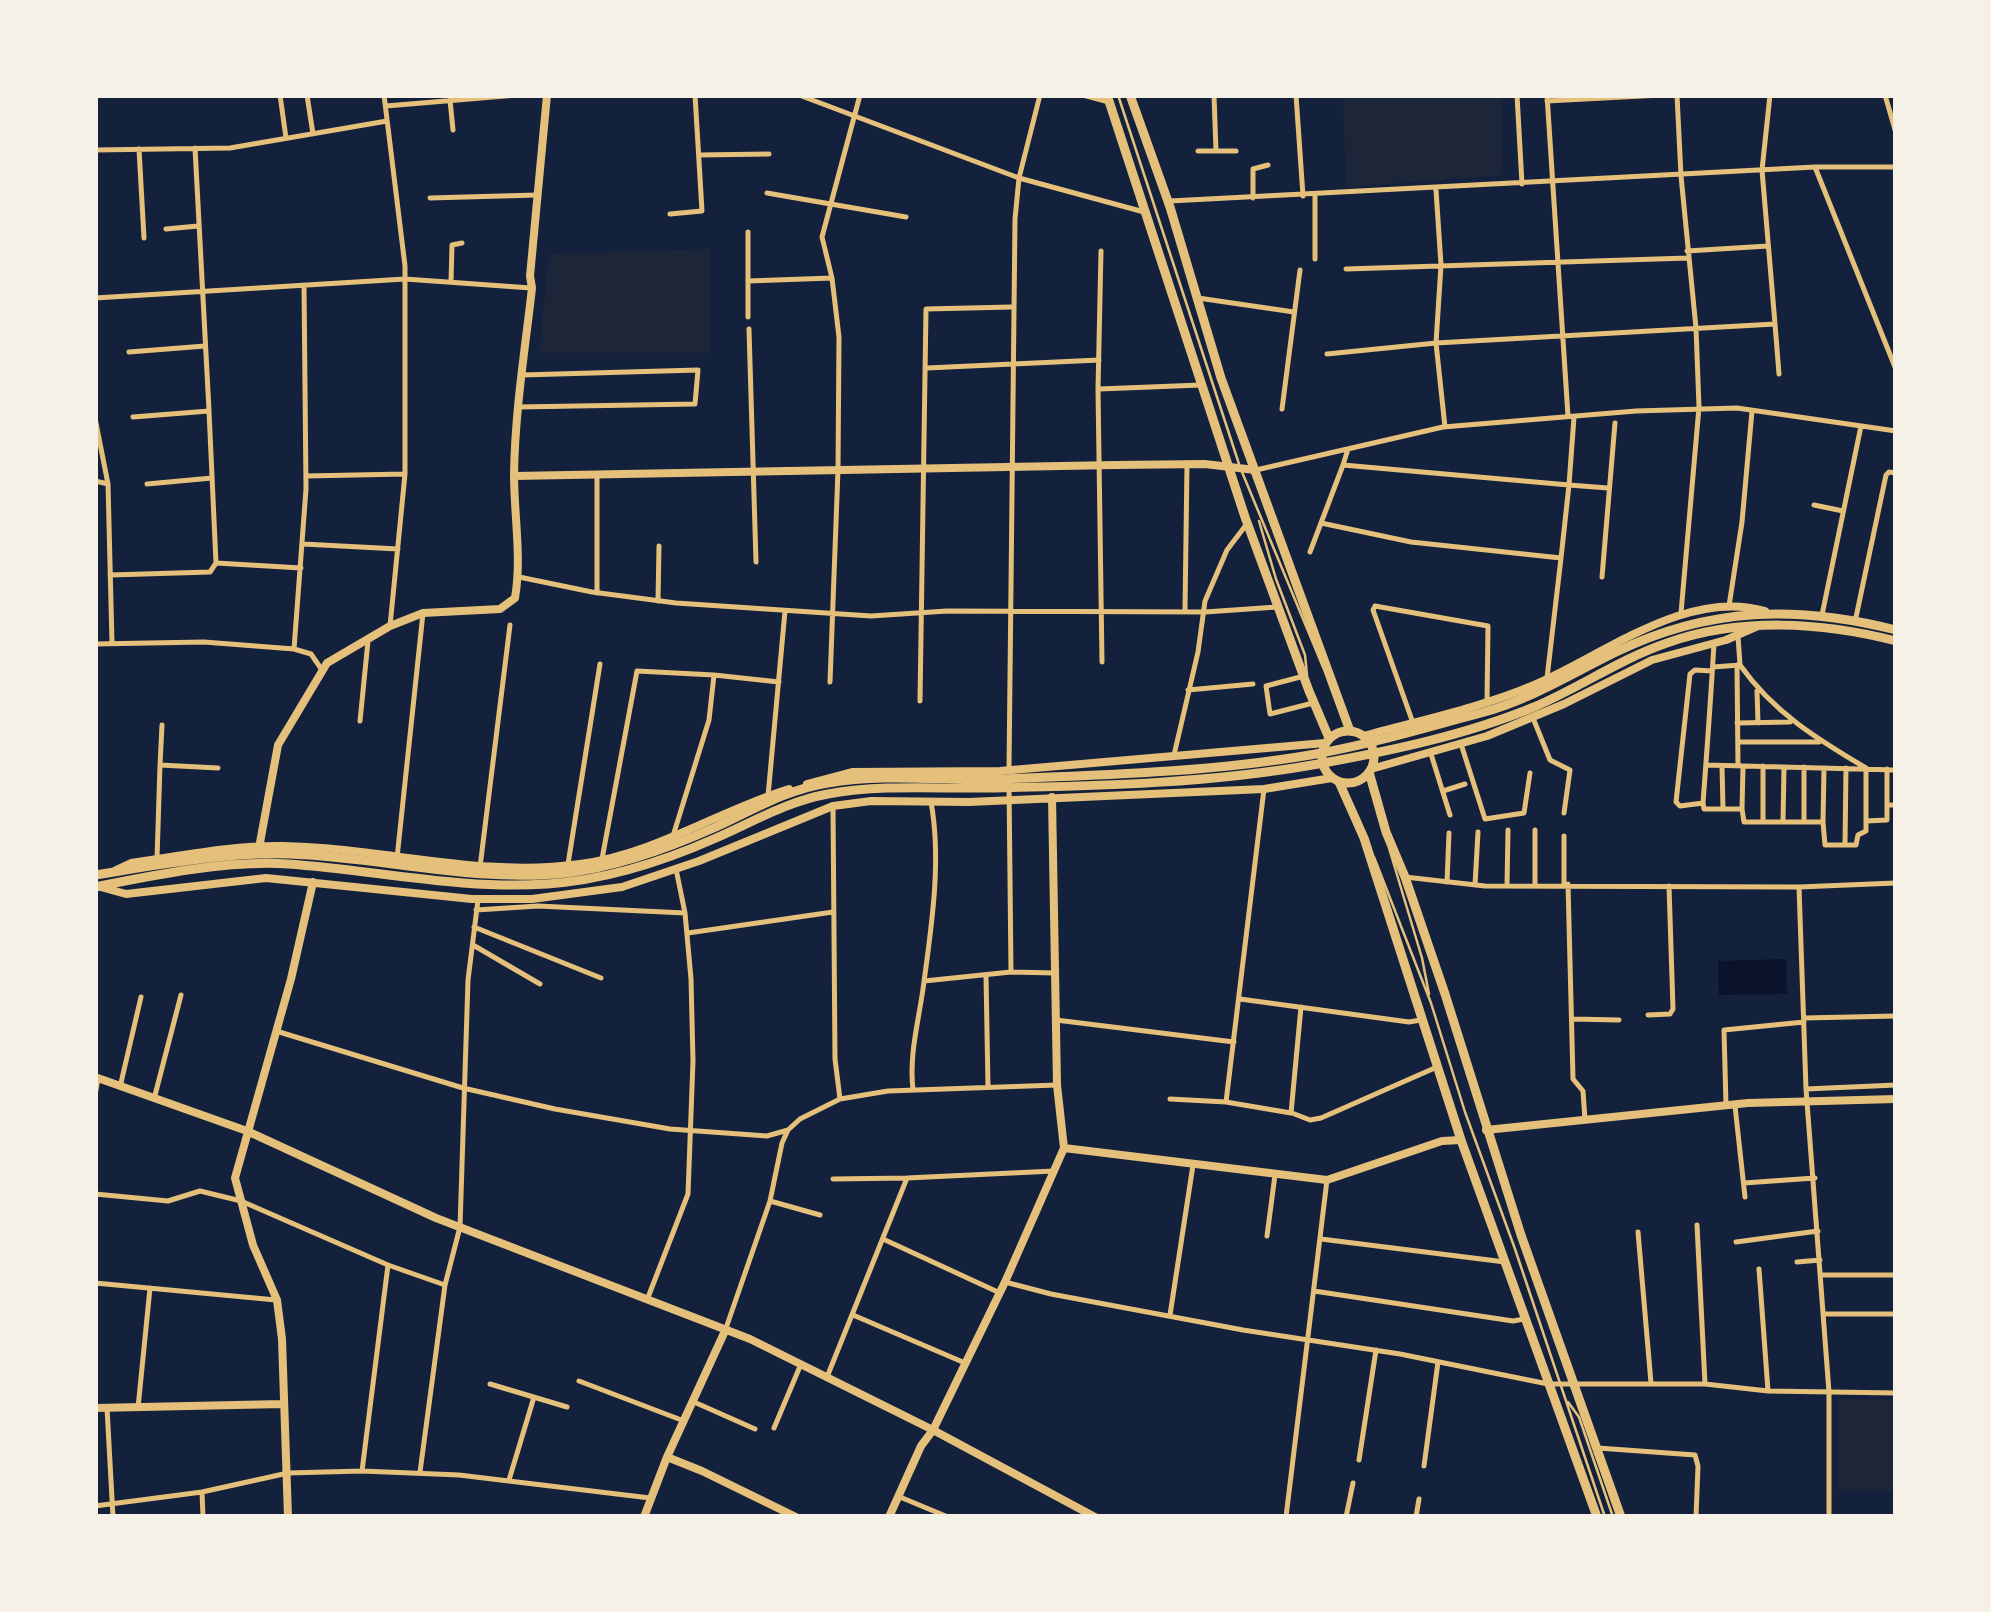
<!DOCTYPE html>
<style>
body{margin:0}
#map{position:relative;width:1991px;height:1612px;overflow:hidden;background:#14213d;font-family:Rubik,sans-serif}
canvas{display:block}
.frame{position:absolute;inset:0;border:98px solid #f6f1e7;pointer-events:none}
</style>
<div id="map">
<canvas width="1991" height="1612"></canvas>
<div class="frame"></div>
</div>
<script>
const ctx = document.querySelector('canvas').getContext('2d');
ctx.lineJoin = 'round';
function paint(path, color) {
  ctx.fillStyle = color;
  ctx.fill(path, 'evenodd');
}
function trace(path, color, width, dash) {
  ctx.strokeStyle = color;
  ctx.lineWidth = width;
  ctx.lineCap = dash ? 'butt' : 'round';
  ctx.setLineDash(dash || []);
  ctx.stroke(path);
}
paint(new Path2D(`
 M1343,95H1501L1503,175L1346,187Z
 M710,249L709,353H539L549,254Z
 M1839,1399H1896V1491H1838Z`), '#1d2539');
paint(new Path2D(`
 M1786,959L1787,994L1719,995L1718,961Z`), '#0b132b');
trace(new Path2D(`
 M1118,95L1239,464
 M1242,472L1323,667
 M1259,521L1276,579L1305,655L1307,675
 M1389,848L1422,958L1429,994
 M1374,857L1431,1003L1465,1112L1515,1249L1605,1517
 M1568,1402L1579,1417L1613,1517`), '#e5c07b', 2.5);
trace(new Path2D(`
 M280,95L286,138
 M307,95L313,134
 M384,95L405,266V474L390,626
 M539,95H556
 M799,95L1019,178L1144,212
 M1083,95L1109,102
 M1214,95L1216,151
 M1296,95L1303,196
 M1517,95L1522,184
 M1547,95L1568,416
 M1677,95L1681,176L1696,328L1699,407L1681,613
 M1885,95L1896,133
 M450,100L453,130
 M1547,101L1661,95
 M386,106L517,95
 M195,148L209,410
 M139,149L144,238
 M95,150L230,148L387,121
 M1198,151H1236
 M699,155L769,154
 M1815,167L1895,367
 M1436,190L1441,265L1436,343L1445,427
 M767,193L906,217
 M1315,195V259
 M430,198L537,195
 M1253,198V169L1268,165
 M1170,201L1815,167H1896
 M670,214L702,211L695,95
 M166,229L198,226
 M748,232V317
 M1101,251L1098,389L1102,662
 M1687,251L1768,246
 M1346,269L1688,258
 M748,281L832,278
 M451,282L452,245L462,243
 M304,285L306,489L294,649L311,654L322,670
 M95,298L405,279L531,288
 M1198,298L1294,312
 M1775,324L1779,374
 M749,329L756,562
 M129,352L205,346
 M1327,354L1436,343L1775,324L1762,170L1770,95
 M927,368L1099,360
 M1099,389L1201,385
 M517,407L695,404L698,370L522,375
 M1282,409L1300,270
 M133,417L209,411L216,563L301,568
 M95,418L108,484
 M1348,449L1343,465L1569,485L1574,417
 M1256,470L1443,427L1636,411L1737,408L1896,431
 M306,476L405,474
 M597,476V593
 M95,481L108,484L112,643
 M147,484L212,478
 M1814,505L1843,511
 M1321,523L1411,542L1561,558L1547,678
 M303,544L398,549
 M1310,552L1343,465
 M1561,558L1569,485L1608,488
 M110,575L210,572L216,563
 M519,577L592,592L676,603L871,616L947,611L1205,612L1277,607
 M1602,577L1615,423
 M658,601L659,546
 M1729,606L1742,522L1752,411
 M1185,610L1187,464
 M1822,615L1861,426
 M1855,622L1886,475L1889,472L1896,473
 M1738,636L1740,665
 M95,644L204,642L294,649
 M1737,665L1738,766
 M1713,667L1740,665C1773,712 1817,739 1866,768
 M1712,671L1695,670L1690,674L1676,802L1680,806L1703,803C1707,750 1711,696 1714,643
 M1304,676L1266,686L1270,714L1313,703
 M830,682L838,470L839,337L832,278L822,237L860,95
 M1188,690L1253,684
 M1757,691L1758,723
 M920,701L926,309L1011,307
 M1533,718L1550,760L1570,770L1564,813
 M360,721L368,641
 M1413,723L1373,610L1375,606L1488,626L1487,702
 M1737,723L1790,722
 M1738,742H1819
 M1461,744L1485,819L1524,813L1530,773
 M1431,754L1450,815
 M1174,755L1198,652L1205,601L1227,550L1246,525
 M160,765L162,725
 M1706,765L1896,770
 M1722,766L1723,809
 M1009,769L1015,219L1019,178L1040,95
 M1009,785L1011,972L1055,973
 M1443,791L1465,784
 M768,796L785,611
 M1703,803L1704,809H1742L1744,822H1823L1825,845H1856L1858,835L1866,831V821L1887,820V805H1896
 M1887,805V769
 M833,806L835,1059L840,1099L888,1091L1057,1085
 M1742,809L1743,767
 M1866,820V768
 M1763,822V766
 M1783,822L1784,767
 M1804,822V767
 M1823,822L1824,768
 M673,836L709,720L714,675L779,682
 M1564,836V884
 M1845,845L1846,768
 M397,858L423,613
 M157,859L160,765L218,768
 M602,859L637,671L714,675
 M568,864L600,664
 M480,867L510,625
 M1405,877L1485,886L1799,887L1896,883
 M1447,882L1449,833
 M1568,884L1573,1079L1583,1091L1585,1120
 M1475,885L1478,832
 M1535,885V830
 M1507,886L1508,830
 M1799,887L1806,1089
 M476,910L538,906L685,913
 M474,927L601,978
 M688,933L833,912
 M473,945L540,984
 M986,976L988,1087
 M924,981L1011,972
 M1240,999L1409,1022L1421,1020
 M1648,1015L1670,1014L1673,1009L1669,886
 M1804,1018L1896,1016
 M1572,1019L1619,1020
 M1056,1020L1234,1042
 M276,1031L463,1088L555,1109L670,1129L767,1136L788,1130L800,1119L840,1099
 M120,1087L141,997
 M913,1090C909,1055 918,1024 923,989C931,929 942,862 931,802
 M95,1095L98,1079
 M154,1099L181,995
 M1170,1099L1226,1102L1291,1113L1301,1007
 M1226,1102L1264,789
 M1726,1105L1724,1030L1804,1022
 M1735,1106L1745,1197
 M1292,1113L1310,1120L1321,1118L1437,1067
 M833,1179L907,1178
 M1744,1183L1815,1178
 M95,1194L168,1201L200,1191L241,1201L388,1265L445,1285
 M770,1201L820,1215
 M1697,1225L1705,1384
 M1638,1232L1651,1383
 M1267,1236L1275,1175
 M883,1239L1000,1293
 M1321,1239L1505,1262
 M1736,1242L1818,1231
 M1797,1262L1820,1260
 M1759,1269L1768,1391
 M1822,1275H1896
 M1005,1282L1051,1294L1243,1330L1400,1354L1548,1384H1705L1768,1391L1896,1393
 M95,1283L276,1300
 M1314,1291L1513,1321L1524,1319
 M647,1300L688,1194L693,1061L691,979L685,913L676,869
 M1824,1314H1896
 M853,1315L965,1363
 M1170,1315L1193,1165
 M725,1331L770,1201L782,1143L788,1130
 M827,1377L907,1178L1054,1171
 M579,1381L684,1421
 M490,1384L567,1407
 M694,1402L755,1429
 M107,1408L113,1517
 M138,1408L150,1288
 M774,1428L801,1364
 M1598,1448L1695,1455L1698,1466L1696,1517
 M1359,1460L1376,1350
 M1424,1466L1438,1362
 M362,1471L388,1265
 M420,1472L445,1285L460,1227L468,980L478,900
 M509,1480L534,1397
 M202,1492L203,1517
 M900,1497L948,1517
 M95,1506L202,1492L288,1473L362,1471L459,1475L650,1498
 M1286,1517L1327,1180
 M1346,1517L1353,1483
 M1416,1517L1419,1499
 M1829,1517V1392L1806,1089L1896,1085`), '#e5c07b', 5);
trace(new Path2D(`
 M514,476L1116,465L1205,464L1255,470
 M1364,736C1421,720 1480,708 1534,685C1603,656 1686,588 1765,611
 M1371,769L1487,736L1564,704L1652,660L1726,640L1758,626
 M807,784L852,772L1000,771L1325,743
 M1052,797L1057,1085L1064,1148L1327,1180L1442,1141L1461,1140
 M259,848L278,745L327,663L390,626L423,613L500,609L515,598C522,557 514,516 514,474C515,411 525,350 532,288L530,276L547,95
 M116,870L131,863C181,856 233,845 283,846C383,848 481,878 580,864C655,854 718,811 789,789
 M97,886L126,894L266,878L472,899H532L622,887L699,861L833,806L871,801L969,802L1264,789L1332,778
 M95,1077L247,1131L436,1218L750,1339L933,1430L1095,1517
 M1486,1130L1748,1103L1896,1099
 M95,1408L283,1404
 M667,1457L702,1471L796,1517
 M288,1517L282,1339L277,1300L253,1245L235,1178L291,979L313,882
 M644,1517L667,1457L725,1331
 M889,1517L921,1446L933,1430L1005,1282L1064,1148`), '#e5c07b', 8);
trace(new Path2D(`
 M1107,95L1245,517L1309,691L1329,738
 M1130,95L1170,207L1221,378L1350,731
 M1322 757a26 26 0 1 1 52 0a26 26 0 1 1-52 0Z
 M1369,772L1386,832L1405,877L1445,994L1521,1235L1621,1517
 M1339,782L1364,838L1461,1140L1597,1517
 M95,875C158,865 224,852 289,854C382,857 472,883 566,873C618,867 669,848 716,827C753,810 788,789 828,783C886,773 946,781 1004,779C1105,775 1210,772 1310,755C1368,745 1424,728 1481,713C1530,700 1571,674 1616,652C1709,607 1797,605 1896,630
 M95,887C154,875 228,860 288,864C375,870 460,890 547,884C607,880 662,862 716,838C753,822 788,801 828,794C882,784 940,789 995,788C1102,786 1213,783 1318,764C1390,751 1466,735 1534,707C1579,688 1620,659 1667,643C1740,617 1822,622 1896,641`), '#e5c07b', 9);
</script>
